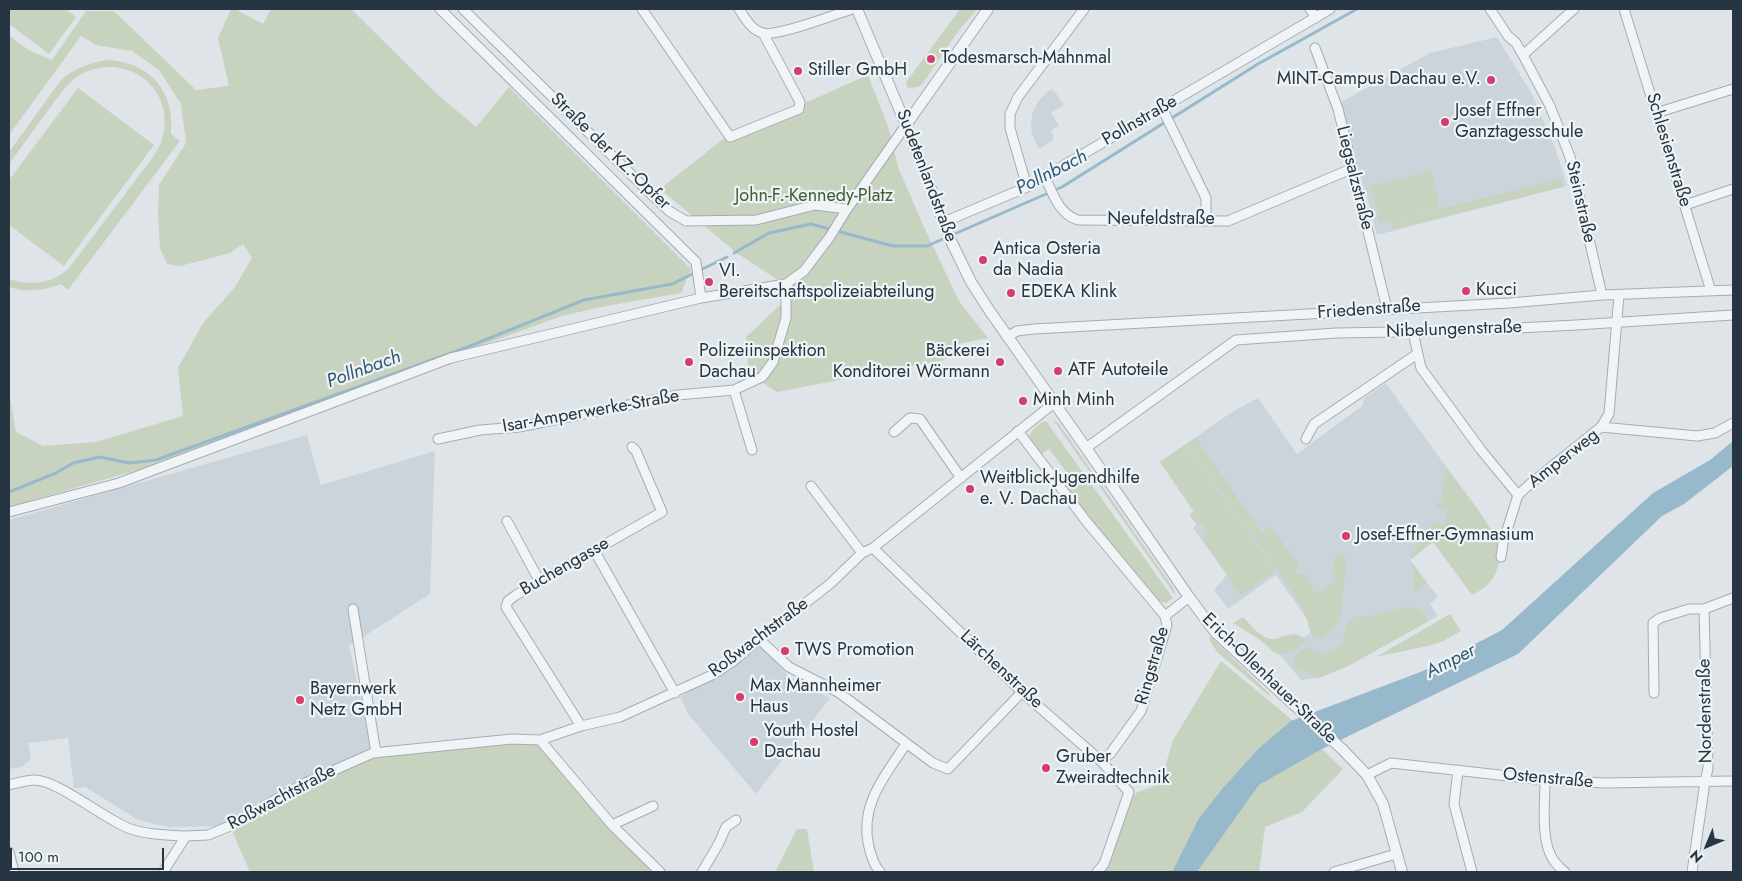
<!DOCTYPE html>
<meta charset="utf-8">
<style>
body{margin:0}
#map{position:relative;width:1742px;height:881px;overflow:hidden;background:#dfe4e9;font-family:Jost,sans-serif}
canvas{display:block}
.frame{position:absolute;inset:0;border:10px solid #273441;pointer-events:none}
.north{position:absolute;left:1682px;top:821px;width:50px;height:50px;-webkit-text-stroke:4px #eef3f6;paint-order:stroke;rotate:225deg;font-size:14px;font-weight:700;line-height:20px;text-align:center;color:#273441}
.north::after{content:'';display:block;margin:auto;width:18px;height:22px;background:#273441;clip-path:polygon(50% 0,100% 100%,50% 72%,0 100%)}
.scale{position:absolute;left:10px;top:848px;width:154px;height:22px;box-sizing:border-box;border:2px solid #273441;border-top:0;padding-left:6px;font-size:15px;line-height:18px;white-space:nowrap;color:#273441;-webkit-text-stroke:4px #eef3f6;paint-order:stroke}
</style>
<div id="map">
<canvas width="1742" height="881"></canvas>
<div class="frame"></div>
<div class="north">N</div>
<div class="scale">100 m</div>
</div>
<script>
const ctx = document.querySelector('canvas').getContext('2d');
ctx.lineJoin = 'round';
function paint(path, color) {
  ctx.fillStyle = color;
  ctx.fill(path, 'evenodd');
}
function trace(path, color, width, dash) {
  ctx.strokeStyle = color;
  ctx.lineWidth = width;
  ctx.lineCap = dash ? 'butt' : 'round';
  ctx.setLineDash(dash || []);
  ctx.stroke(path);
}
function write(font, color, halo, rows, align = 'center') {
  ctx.font = font + ' Jost,sans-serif';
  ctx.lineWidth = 4.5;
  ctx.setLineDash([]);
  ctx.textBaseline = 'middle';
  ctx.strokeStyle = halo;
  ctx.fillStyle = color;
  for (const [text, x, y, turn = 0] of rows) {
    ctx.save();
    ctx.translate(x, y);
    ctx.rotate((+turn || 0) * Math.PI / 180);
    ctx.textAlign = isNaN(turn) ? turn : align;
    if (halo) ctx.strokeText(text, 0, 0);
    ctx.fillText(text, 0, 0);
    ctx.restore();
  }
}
paint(new Path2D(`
 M1497,37L1532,94L1556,150L1567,186L1377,235L1341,102L1430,53Z
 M1053,89L1064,105L1051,113L1059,126L1051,130L1054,136L1052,141L1039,149L1032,135L1031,127L1032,114L1038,102L1048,91Z
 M1386,383L1492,531L1432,542L1410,560L1438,597L1430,604L1438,616L1348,666L1319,678L1301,680L1265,637L1274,640L1285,635L1296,634L1304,637L1310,633L1307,619L1276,575L1228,609L1214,590L1227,575L1193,528L1197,525L1190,515L1193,511L1160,462L1232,412L1258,398L1297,454L1362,406L1365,397Z
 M307,435L321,485L435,451L430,594L349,646L373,753L230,826L168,827L138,820L85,787L74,788L68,738L28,743L31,759L22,767L9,769V520Z
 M759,645L790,677L830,698L756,794L689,715L680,697L719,674Z`), '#ccd4db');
paint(new Path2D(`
 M9,9H65L76,17L49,54L9,24Z
 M231,9H235L263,24L271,9H351L438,95L476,127L509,87L691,269L681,293L601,307L562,316L141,469L9,507V392L16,432L43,446L96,442L183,416L178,368L203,323L235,287L252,258L243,244L230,253L180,266L167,264L160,248L158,214L159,185L186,143L181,104L159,70L132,51L96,45L81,36L9,135V35L28,50L52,60L86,11H114L196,90L229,86L218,38Z
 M960,9H977L957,33L923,83L918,87L908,88L906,84L907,81Z
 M107,60C150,62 175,91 171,134L180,141L68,290L61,284C43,291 27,293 9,287V279C31,286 52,284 69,268L150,161C157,151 163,142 164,130C171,82 121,52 80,75C66,83 57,99 47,112C34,129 22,146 9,164V152L61,80C75,68 89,63 107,60Z
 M868,75L889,129L898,167L924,227L959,301L988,338L958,344L944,360L777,392L748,373L746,337L795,291L738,254L660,189L723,139Z
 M78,88L154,145L64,266L9,225V180Z
 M1431,171L1440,208L1380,223L1370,186Z
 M1561,179L1563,187L1393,229L1391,221Z
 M1052,418L1059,424L1174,589L1175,595Z
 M1046,421L1173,598L1166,603L1159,601L1062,484L1070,477L1049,449L1041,454C1033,444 1023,438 1036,427C1039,424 1042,422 1046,421Z
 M1196,438L1262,533L1271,526L1298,564L1296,573L1305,575L1309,581L1308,582L1316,594L1335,581L1332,576L1336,552L1344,554C1348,571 1344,577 1343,593C1342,610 1342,623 1327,634C1322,638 1319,640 1313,638L1307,619L1304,615L1305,611L1187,443Z
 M1186,444L1275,571L1241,595L1239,592L1238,593L1232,585L1233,584L1202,538L1209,533L1202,523L1197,525L1190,515L1194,511L1160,462Z
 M1446,467C1458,483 1496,530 1499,548C1501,560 1497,576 1488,584C1484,589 1477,592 1472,595L1433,542L1410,560L1427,583L1414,592V571L1410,560L1416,547L1419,536L1430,528L1431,523L1445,525L1448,509L1435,506L1441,501Z
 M1407,607C1418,607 1427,611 1427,622L1348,666L1319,678L1295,668L1293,661C1297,653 1301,648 1311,647V650L1324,654L1338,647L1342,643L1346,625L1356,616L1370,617Z
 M1450,614L1461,631L1443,641L1432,645L1376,657Z
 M1243,617C1251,625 1264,642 1276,639C1283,637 1289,635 1296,634L1306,640C1303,645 1299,648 1294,650C1274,659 1274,651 1260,640C1252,634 1242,629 1233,623Z
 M1211,637L1270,694L1269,696L1217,652L1209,639Z
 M1221,661L1291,719L1343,769L1302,812L1265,827L1259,872H1197L1259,785L1321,749H1258L1222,789L1199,818L1172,872H1104L1108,867L1132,796L1138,792L1160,784L1173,740Z
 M540,740L660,872H250L230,826L373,753Z
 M797,829H807L814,872H775Z`), '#c7d3bf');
paint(new Path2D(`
 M1733,441V466L1684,504L1662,516L1518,654L1322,749L1259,785L1197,872H1172L1199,818L1222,789L1258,749L1291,721L1423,671L1502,630L1653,493L1710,460Z`), '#98b9cb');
trace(new Path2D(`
 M734,253L769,233L811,224L893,246H927L1062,187L1258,64L1357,9
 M9,492L56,473L73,463L100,457L129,463L156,460L465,348L584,300L672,284L727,257`), '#98b9cb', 3);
const minor = new Path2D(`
 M440,9L696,262L701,298
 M463,9L649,192L669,211L686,221L756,220L815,205L847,209
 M642,9L730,137L799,109L800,102L763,33
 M739,9C745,18 752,31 763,33C776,37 837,14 852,9
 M1310,9L1316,18
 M1490,9L1508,36L1516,43L1523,55L1550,106L1556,121L1570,157L1602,295
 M1624,9L1711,291
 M1315,48L1338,109L1387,309
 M1523,55L1574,9
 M1162,108L1206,198V220
 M1656,113L1733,89
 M1045,177C1053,194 1059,214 1078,220L1228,221L1351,169
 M1027,187L1010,128V114L1018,97L1084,9
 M1685,205L1733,189
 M944,222L1027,187L1330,9
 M1413,332L1421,368L1481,450L1518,495
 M1007,337L1017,331L1034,329L1509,303L1602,295L1733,290
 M734,390L752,450
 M1601,427L1609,414L1619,295
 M1018,431L1086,521L1165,616
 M894,432L910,418L920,419L961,478
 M438,439L480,430L519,427L678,395L734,390L762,377L773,362L786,318V284
 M1306,439L1314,424L1417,354
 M1086,448L1236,340L1336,333L1459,331L1576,325L1733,315
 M811,486L862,553
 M9,512L119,483L451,358L701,298L786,284L804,271L829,238L847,209L906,125
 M507,521L540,582
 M873,548L1022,692L1101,761L1129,792L1104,864L1097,872
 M594,550L675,693
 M1501,557L1503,543L1518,495L1530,484L1601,427L1697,436L1715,433L1733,423
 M353,609L376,753
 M759,639L789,667L838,692L933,763L948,769L1022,692
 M1654,693L1653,623L1660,618L1689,609H1704L1733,598
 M581,726L506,607L508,601L516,595L662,512L636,451L632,447
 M540,740L612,825L660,872
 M1101,761L1110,754L1141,711L1167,625L1165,616L1189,597
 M1458,770L1454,804L1472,872
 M1367,775L1391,763L1545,780L1605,783L1733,781
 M1545,780C1545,803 1540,842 1554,861C1557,865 1561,869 1565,872
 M9,785C17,783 27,780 35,780C59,781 103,818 128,828C146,835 167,835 186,836
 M612,825L653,806
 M9,852L14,872
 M163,872L186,836L208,835L230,826L303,784L373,753L512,739L540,740L581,726L620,717L712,675L732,662L759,639L830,584L862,553L873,548L1054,403
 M702,872L719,843L726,827L736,820
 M880,872C874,865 871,856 869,847C859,806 884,777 906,744
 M1334,872L1396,854
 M1692,872L1705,782L1708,768L1704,609`);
const tertiary = new Path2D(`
 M857,9L906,125L952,243L971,282L989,310L1086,448L1189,597L1215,632L1342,749L1367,775L1383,804L1402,872
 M906,125L988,9`);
trace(minor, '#a4acb3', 11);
trace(tertiary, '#a4acb3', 12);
trace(minor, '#f1f4f7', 9);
trace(tertiary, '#f1f4f7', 10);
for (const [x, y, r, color] of [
 [931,59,5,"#d43d6c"],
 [798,71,5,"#d43d6c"],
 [1491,80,5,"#d43d6c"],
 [1445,122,5,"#d43d6c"],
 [983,260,5,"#d43d6c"],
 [709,282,5,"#d43d6c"],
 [1466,291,5,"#d43d6c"],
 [1011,293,5,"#d43d6c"],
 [689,362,5,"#d43d6c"],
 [1000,362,5,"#d43d6c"],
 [1058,371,5,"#d43d6c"],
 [1023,401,5,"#d43d6c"],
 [970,489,5,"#d43d6c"],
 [1346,536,5,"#d43d6c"],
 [785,651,5,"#d43d6c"],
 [740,697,5,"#d43d6c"],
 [300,700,5,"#d43d6c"],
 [754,742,5,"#d43d6c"],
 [1046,768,5,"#d43d6c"]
]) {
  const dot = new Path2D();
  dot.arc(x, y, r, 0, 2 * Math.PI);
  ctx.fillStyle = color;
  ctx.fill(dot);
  trace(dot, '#eef3f6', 2);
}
write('18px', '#273441', '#eef3f6', [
 ["Todesmarsch-Mahnmal",941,59],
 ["Stiller GmbH",808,71],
 ["MINT-Campus Dachau e.V.",1481,80,"right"],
 ["Josef Effner",1455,112],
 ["Ganztagesschule",1455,133],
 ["Antica Osteria",993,250],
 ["da Nadia",993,271],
 ["VI.",719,272],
 ["Bereitschaftspolizeiabteilung",719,293],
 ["Kucci",1476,291],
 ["EDEKA Klink",1021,293],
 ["Polizeiinspektion",699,352],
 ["Dachau",699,373],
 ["Bäckerei",990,352,"right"],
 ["Konditorei Wörmann",990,373,"right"],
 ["ATF Autoteile",1068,371],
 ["Minh Minh",1033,401],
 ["Weitblick-Jugendhilfe",980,479],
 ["e. V. Dachau",980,500],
 ["Josef-Effner-Gymnasium",1356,536],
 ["TWS Promotion",795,651],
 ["Max Mannheimer",750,687],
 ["Haus",750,708],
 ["Bayernwerk",310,690],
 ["Netz GmbH",310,711],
 ["Youth Hostel",764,732],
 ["Dachau",764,753],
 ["Gruber",1056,758],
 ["Zweiradtechnik",1056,779]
], 'left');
write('18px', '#273441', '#eef3f6', [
 ["Pollnstraße",1140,121,-30],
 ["Schlesienstraße",1668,150,73],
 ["Straße der KZ.-Opfer",610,152,44],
 ["Sudetenlandstraße",926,176,69],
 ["Liegsalzstraße",1354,178,76],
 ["Steinstraße",1580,202,77],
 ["Neufeldstraße",1161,220],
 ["Friedenstraße",1369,310,-4],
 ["Nibelungenstraße",1454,330,-2],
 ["Isar-Amperwerke-Straße",591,412,-10],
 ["Amperweg",1564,459,-38],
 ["Buchengasse",565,567,-30],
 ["Roßwachtstraße",759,638,-37],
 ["Ringstraße",1153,666,-74],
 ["Lärchenstraße",1001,670,43],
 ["Erich-Ollenhauer-Straße",1269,679,44],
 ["Nordenstraße",1706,711,-91],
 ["Ostenstraße",1548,779,5],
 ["Roßwachtstraße",282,798,-28]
]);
write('18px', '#425d33', '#eef3f6', [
 ["John-F.-Kennedy-Platz",814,197]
]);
write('italic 19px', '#2f5a76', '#eef3f6', [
 ["Pollnbach",1052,173,-27],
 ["Pollnbach",364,370,-20],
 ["Amper",1451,662,-27]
]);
</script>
